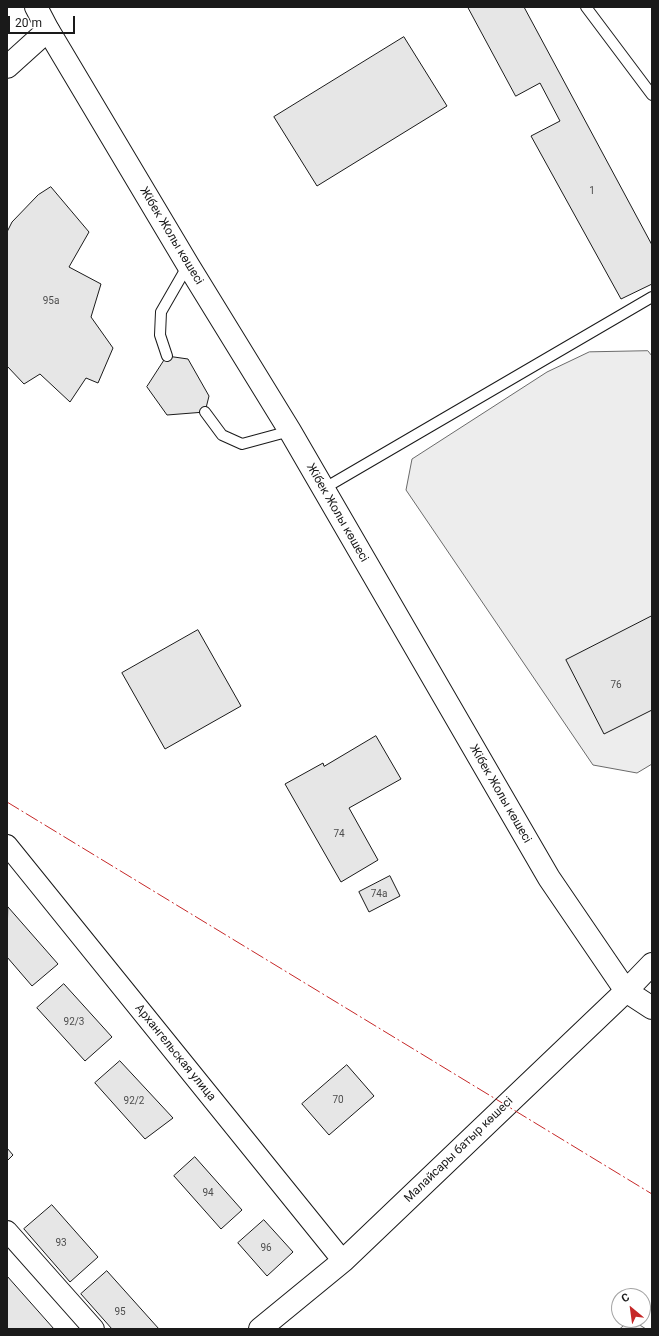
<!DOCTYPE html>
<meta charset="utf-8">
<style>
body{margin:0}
#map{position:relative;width:659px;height:1336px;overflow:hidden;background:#fff;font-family:Roboto,sans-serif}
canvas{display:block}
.frame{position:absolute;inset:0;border:8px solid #1a1a1a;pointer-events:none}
.north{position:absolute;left:611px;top:1288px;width:40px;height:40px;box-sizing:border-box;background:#fff;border:1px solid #a3a3a3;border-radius:50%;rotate:331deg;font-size:11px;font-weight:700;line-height:16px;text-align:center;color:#1a1a1a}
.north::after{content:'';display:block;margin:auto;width:14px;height:18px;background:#c62828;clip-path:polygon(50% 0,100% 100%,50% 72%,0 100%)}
.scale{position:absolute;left:8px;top:16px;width:67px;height:18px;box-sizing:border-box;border:2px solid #1a1a1a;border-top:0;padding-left:5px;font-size:12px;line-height:14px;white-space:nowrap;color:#1a1a1a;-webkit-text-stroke:3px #fff;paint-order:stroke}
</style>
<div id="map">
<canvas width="659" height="1336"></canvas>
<div class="frame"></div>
<div class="north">С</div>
<div class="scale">20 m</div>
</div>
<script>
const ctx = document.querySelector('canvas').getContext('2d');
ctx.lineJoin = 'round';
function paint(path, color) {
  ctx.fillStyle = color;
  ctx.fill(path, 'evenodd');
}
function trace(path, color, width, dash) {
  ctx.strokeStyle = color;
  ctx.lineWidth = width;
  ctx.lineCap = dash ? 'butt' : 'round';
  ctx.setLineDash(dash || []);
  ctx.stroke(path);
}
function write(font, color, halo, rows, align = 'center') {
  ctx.font = font + ' Roboto,sans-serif';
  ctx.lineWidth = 3;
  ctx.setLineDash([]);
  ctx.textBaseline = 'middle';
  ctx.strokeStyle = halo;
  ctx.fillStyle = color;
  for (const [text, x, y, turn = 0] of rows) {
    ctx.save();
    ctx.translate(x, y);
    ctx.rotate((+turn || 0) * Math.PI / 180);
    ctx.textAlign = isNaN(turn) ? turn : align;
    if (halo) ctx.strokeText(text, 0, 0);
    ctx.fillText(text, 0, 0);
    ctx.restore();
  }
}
const built = new Path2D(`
 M648,351L652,356V764L637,773L593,765L406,490L412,459L547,372L589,352Z
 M630,1320H632L646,1329H620Z`);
paint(built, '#ededed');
trace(built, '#6a6a6a', 1);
const building = new Path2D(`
 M468,7H524L652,245V284L621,299L531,136L560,121L540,83L516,96Z
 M404,37L447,106L317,186L274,117Z
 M51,187L89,232L69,267L101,284L91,317L113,348L98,383L86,378L70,402L40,374L24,384L7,366V232L12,222L38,195Z
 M167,356L188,359L209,396L205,412L167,415L147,387Z
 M652,616V710L604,734L566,660Z
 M198,630L241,706L165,749L122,673Z
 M376,736L401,779L349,808L378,860L341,882L285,784L323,763L324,766Z
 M390,876L400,896L369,912L359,892Z
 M8,907L58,964L32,986L7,957Z
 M64,984L112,1037L85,1061L37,1008Z
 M120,1061L173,1118L145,1139L95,1083Z
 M347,1065L374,1096L329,1135L302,1104Z
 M7,1148L13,1155L7,1161Z
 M195,1157L242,1210L221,1229L174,1176Z
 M52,1205L98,1257L70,1282L24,1229Z
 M264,1220L293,1252L267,1276L238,1243Z
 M107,1271L159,1329H112L81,1294Z
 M7,1276L54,1329H7Z`);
paint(building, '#e6e6e6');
trace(building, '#1a1a1a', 1);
const service = new Path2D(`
 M586,7L652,95
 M167,356L160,335L161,312L188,265
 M205,412L222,435L242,444L290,431
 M323,489L652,297`);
const minor = new Path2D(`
 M7,845L343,1261
 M7,1231L94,1329`);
const tertiary = new Path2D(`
 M7,67L48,30`);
const primary = new Path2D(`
 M260,1329L343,1261L626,991`);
const trunk = new Path2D(`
 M36,7L48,30L188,265L290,431L549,878L626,991L652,1008
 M626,991L652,964`);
trace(service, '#1a1a1a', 12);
trace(minor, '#1a1a1a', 22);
trace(tertiary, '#1a1a1a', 24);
trace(primary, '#1a1a1a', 24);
trace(trunk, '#1a1a1a', 24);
trace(service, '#fff', 10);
trace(minor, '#fff', 20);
trace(tertiary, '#fff', 22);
trace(primary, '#fff', 22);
trace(trunk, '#fff', 22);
trace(new Path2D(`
 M7,802L652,1194`), '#c62828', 1, [14, 3, 2, 3]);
write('10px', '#4d4d4d', null, [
 ["1",592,191],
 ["95а",51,301],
 ["76",616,685],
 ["74",339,834],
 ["74а",379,894],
 ["92/3",74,1022],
 ["70",338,1100],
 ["92/2",134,1101],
 ["94",208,1193],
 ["93",61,1243],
 ["96",266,1248],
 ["95",120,1312]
]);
write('12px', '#1a1a1a', '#fff', [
 ["Жібек Жолы көшесі",171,236,59],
 ["Жібек Жолы көшесі",337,513,60],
 ["Жібек Жолы көшесі",500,794,60],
 ["Архангельская улица",175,1053,51],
 ["Малайсары батыр көшесі",459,1150,-44]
]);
</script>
